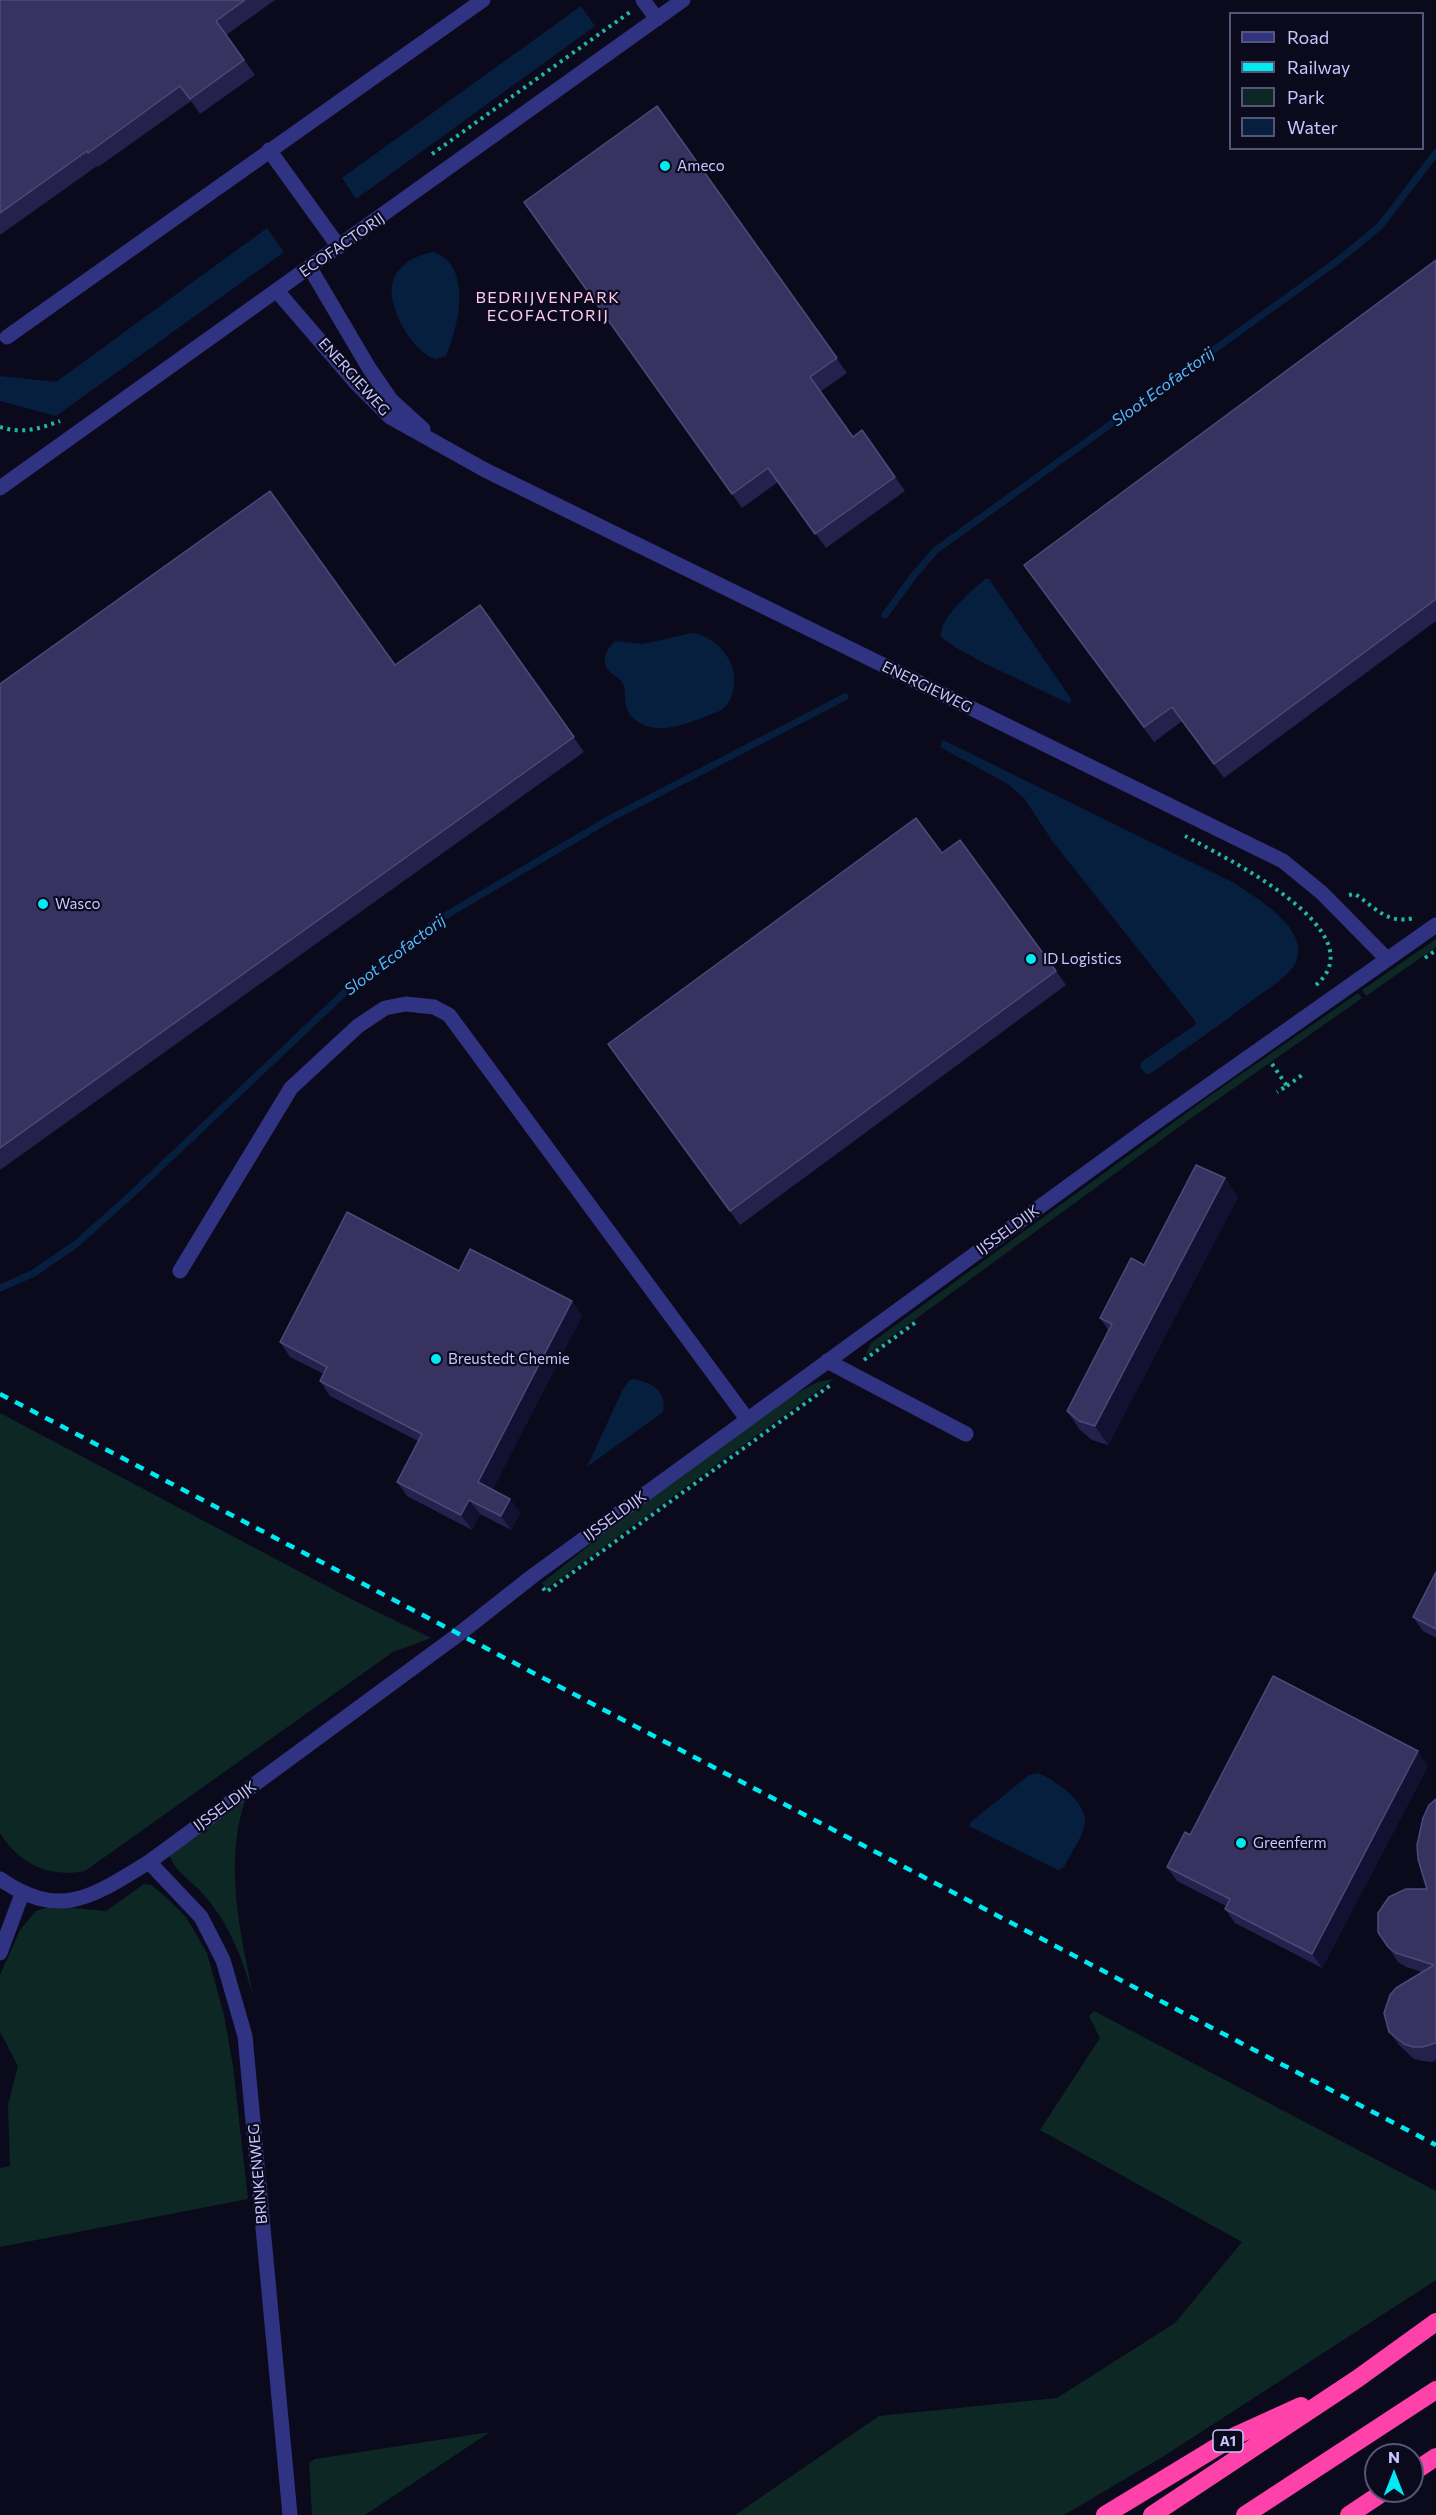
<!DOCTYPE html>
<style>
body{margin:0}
#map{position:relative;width:1436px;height:2515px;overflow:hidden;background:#0b0a1d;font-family:Commissioner,sans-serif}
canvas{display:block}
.legend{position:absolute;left:1229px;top:12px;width:195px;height:138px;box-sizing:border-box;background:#0b0a1d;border:2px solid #575577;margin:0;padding:8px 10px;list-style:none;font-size:18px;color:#c8c6ff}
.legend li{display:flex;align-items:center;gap:12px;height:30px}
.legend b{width:30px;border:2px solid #575577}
.north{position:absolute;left:1364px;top:2443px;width:60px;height:60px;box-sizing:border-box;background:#0b0a1d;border:2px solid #575577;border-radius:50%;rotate:0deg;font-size:16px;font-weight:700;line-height:24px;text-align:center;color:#c8c6ff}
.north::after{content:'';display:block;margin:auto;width:21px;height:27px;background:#00eaf1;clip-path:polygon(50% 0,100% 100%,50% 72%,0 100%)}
</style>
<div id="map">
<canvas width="1436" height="2515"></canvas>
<ul class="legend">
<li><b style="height:8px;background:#303381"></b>Road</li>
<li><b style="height:8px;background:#00eaf1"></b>Railway</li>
<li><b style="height:16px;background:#0c2724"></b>Park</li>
<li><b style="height:16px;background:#061f3f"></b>Water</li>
</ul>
<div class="north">N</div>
</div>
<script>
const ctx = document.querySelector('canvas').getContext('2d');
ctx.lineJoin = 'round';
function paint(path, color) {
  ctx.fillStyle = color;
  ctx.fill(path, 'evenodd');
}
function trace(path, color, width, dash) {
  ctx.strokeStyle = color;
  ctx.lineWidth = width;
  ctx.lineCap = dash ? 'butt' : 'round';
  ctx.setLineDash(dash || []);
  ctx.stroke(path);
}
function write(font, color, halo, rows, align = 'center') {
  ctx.font = font + ' Commissioner,sans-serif';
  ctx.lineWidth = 4.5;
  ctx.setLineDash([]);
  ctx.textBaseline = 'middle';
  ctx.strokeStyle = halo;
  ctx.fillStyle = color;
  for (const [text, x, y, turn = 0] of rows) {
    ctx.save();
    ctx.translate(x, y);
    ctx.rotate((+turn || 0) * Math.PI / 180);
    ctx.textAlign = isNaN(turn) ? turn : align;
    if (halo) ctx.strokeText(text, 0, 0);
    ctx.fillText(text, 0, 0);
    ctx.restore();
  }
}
paint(new Path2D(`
 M1436,939V947L1366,996L1362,990Z
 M1358,993L1362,998L1190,1119L865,1356L871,1343L1211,1095Z
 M834,1379L546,1589L542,1583L747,1419L818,1382Z
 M0,1413L355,1601L431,1638L393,1652L85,1871C49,1878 19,1864 0,1833Z
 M245,1801C224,1864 240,1931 253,1995C243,1961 231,1928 209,1901C197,1884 176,1874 169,1855Z
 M144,1884L151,1885L166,1897L186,1917L207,1953L224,2015L233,2066L248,2199L0,2247V2168L10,2166L8,2105L18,2066L0,2032V1975L20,1930L36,1911L53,1906L106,1911Z
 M1094,2011L1436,2191V2280L1164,2456L1064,2515H735L879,2416L1057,2398L1175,2323L1242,2242L1040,2130L1100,2038L1089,2016Z
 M490,2432L365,2515H312L309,2463L315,2459Z`), '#0c2724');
paint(new Path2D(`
 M581,6L595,26L356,199L342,178Z
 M267,228L284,252L56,416L0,401V376L56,382Z
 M433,252C473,265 459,326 446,356L436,359C413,354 388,308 392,286C395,266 415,255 433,252Z
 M985,579H989L1071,699L1070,704L986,664L955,647L941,637C938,619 972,590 985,579Z
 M692,633C724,638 747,675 727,705C722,711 714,713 707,716C686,724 659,736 637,721C618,708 630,692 621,681C618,677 613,675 610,672C600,662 606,649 615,641L643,644Z
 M943,740L1234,883C1254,896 1294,920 1298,946C1299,955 1296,965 1290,971C1279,983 1263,992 1250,1002C1217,1027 1183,1050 1150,1074H1146L1140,1067L1141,1062L1195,1025L1196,1022L1053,842L1024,798L1008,784L940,747Z
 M634,1379C653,1383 667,1391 663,1412L587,1467L622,1391L629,1380Z
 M1038,1773C1055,1780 1087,1802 1085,1823C1083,1837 1070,1854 1064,1867L1058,1870L969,1826L971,1822L1029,1775Z`), '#061f3f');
trace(new Path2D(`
 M885,615L914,575L936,550L1340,259L1380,226L1436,153
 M0,1288L34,1273L76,1244L132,1194L345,992L438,920L611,818L845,697`), '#061f3f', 7);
trace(new Path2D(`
 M432,154L630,12
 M0,427C22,434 39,429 60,421
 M1185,836C1220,855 1379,931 1316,985
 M1349,895L1355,894C1375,907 1387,925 1414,918
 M1425,958L1436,950
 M1272,1064L1287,1086L1277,1092
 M1287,1086L1302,1075
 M864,1360L916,1322
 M543,1588L546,1592L832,1384`), '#22b7a3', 4, [3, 4.5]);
trace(new Path2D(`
 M643,0L657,19
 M269,150L339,247
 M310,268L369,368L391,400L423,429
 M277,291L357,384L390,417L485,470L1283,861L1322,893L1387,959
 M7,337L483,0
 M0,488L683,0
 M180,1271L291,1088L358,1026L385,1008L406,1004L434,1007L449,1015L747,1419
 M827,1361L966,1434
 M149,1862L201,1917L223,1960L245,2036L290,2515
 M0,1879C61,1921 93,1896 149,1862L459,1634L534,1575L1148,1128L1436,925
 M0,1953L22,1894`), '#303381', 15);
trace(new Path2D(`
 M1412,2473L1436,2457
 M1105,2515L1235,2436L1301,2406
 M1152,2515L1357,2379L1436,2322
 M1245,2515L1436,2390
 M1349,2515L1385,2491`), '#ff41aa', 18);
trace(new Path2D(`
 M0,1394L1436,2145`), '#00eaf1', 4.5, [9, 8]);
paint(new Path2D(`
 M0,0H275L226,35L255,75L200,114L191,101L98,167L97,166L0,235Z
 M657,106L847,373L820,392L853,437L862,430L905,491L826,548L778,482L742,508L524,202Z
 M1436,260V621L1224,778L1182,721L1154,742L1024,565Z
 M480,605L584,752L0,1170V684L395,665Z
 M942,853L1056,971L1066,985L740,1225L618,1059Z
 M1225,1178L1238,1197L1108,1445L1092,1440L1080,1430L1067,1411L1109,1331L1100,1318L1144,1265Z
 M459,1271L572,1301L582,1316L492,1490L510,1499L520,1513L511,1530L480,1514L472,1530L407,1496L397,1482L418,1441L330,1396L320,1381L324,1374L290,1357L280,1342Z
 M1436,1572V1638L1423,1631L1413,1617Z
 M1428,1766L1322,1968L1235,1923L1225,1909L1226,1906L1177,1881L1167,1867L1190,1835Z
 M1436,1799V2060L1432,2062L1423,2061L1414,2059L1400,2046L1389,2032L1422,1972L1406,1967L1398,1962L1388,1947L1427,1889Z`), '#26204d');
paint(new Path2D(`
 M1225,1178L1238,1197L1108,1445L1095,1426Z
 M572,1301L582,1316L489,1497L478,1482Z
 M510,1499L520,1513L511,1530L501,1516Z
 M469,1500L480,1514L472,1530L461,1515Z
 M1418,1751L1428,1766L1322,1968L1312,1954Z`), '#141032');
const building = new Path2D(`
 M0,0H245L216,21L244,60L190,99L180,86L88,153L87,151L0,213Z
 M657,106L837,358L810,377L853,437L862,430L895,477L815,534L768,468L732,494L524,202Z
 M1436,260V599L1214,764L1172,707L1144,727L1024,565Z
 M270,491L395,665L480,605L574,737L0,1148V684Z
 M916,818L942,853L960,840L1056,971L730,1211L608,1044Z
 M1196,1165L1225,1178L1095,1426L1079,1421L1067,1411L1112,1324L1100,1318L1131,1258L1144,1265Z
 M347,1212L459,1271L470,1249L572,1301L478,1482L510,1499L501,1516L469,1500L461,1515L397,1482L422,1434L320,1381L327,1367L280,1342Z
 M1436,1572V1629L1413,1617Z
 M1273,1676L1418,1751L1312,1954L1225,1909L1230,1899L1167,1867L1185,1832L1190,1835Z
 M1436,1799V2043L1422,2047H1413L1404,2044L1389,2032L1384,2013L1390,1995L1396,1988L1434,1965L1396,1953L1388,1947L1378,1932V1913L1389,1897L1406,1889H1427L1418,1859L1417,1845L1423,1818L1429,1805Z`);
paint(building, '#383260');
trace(building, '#4e4979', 1.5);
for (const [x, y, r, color] of [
 [665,166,6,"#00eaf1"],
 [43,904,6,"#00eaf1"],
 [1031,959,6,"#00eaf1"],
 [436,1359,6,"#00eaf1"],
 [1241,1843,6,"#00eaf1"]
]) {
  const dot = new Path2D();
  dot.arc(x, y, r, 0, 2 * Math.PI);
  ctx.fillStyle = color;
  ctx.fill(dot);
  trace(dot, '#0b0a1d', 2);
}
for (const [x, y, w] of [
 [1228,2441,30]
]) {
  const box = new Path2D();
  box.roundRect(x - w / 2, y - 11, w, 22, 4.5);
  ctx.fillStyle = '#0b0a1d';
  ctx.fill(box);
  trace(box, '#c8c6ff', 1.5);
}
write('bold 14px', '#c8c6ff', null, [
 ["A1",1228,2441]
]);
write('15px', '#c8c6ff', '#0b0a1d', [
 ["Ameco",677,166],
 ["Wasco",55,904],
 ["ID Logistics",1043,959],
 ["Breustedt Chemie",448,1359],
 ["Greenferm",1253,1843]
], 'left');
write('15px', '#c8c6ff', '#0b0a1d', [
 ["ECOFACTORIJ",342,245,-35],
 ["ENERGIEWEG",354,377,48],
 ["ENERGIEWEG",927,687,26],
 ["IJSSELDIJK",1008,1230,-36],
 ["IJSSELDIJK",615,1516,-36],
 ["IJSSELDIJK",225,1806,-36],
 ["BRINKENWEG",258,2174,-95]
]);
ctx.letterSpacing = '1.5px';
write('16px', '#ffc8ef', '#0b0a1d', [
 ["BEDRIJVENPARK",548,298],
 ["ECOFACTORIJ",548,316]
]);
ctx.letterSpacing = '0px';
write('italic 16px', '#54bcff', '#0b0a1d', [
 ["Sloot Ecofactorij",1163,387,-36],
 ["Sloot Ecofactorij",395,955,-37]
]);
</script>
